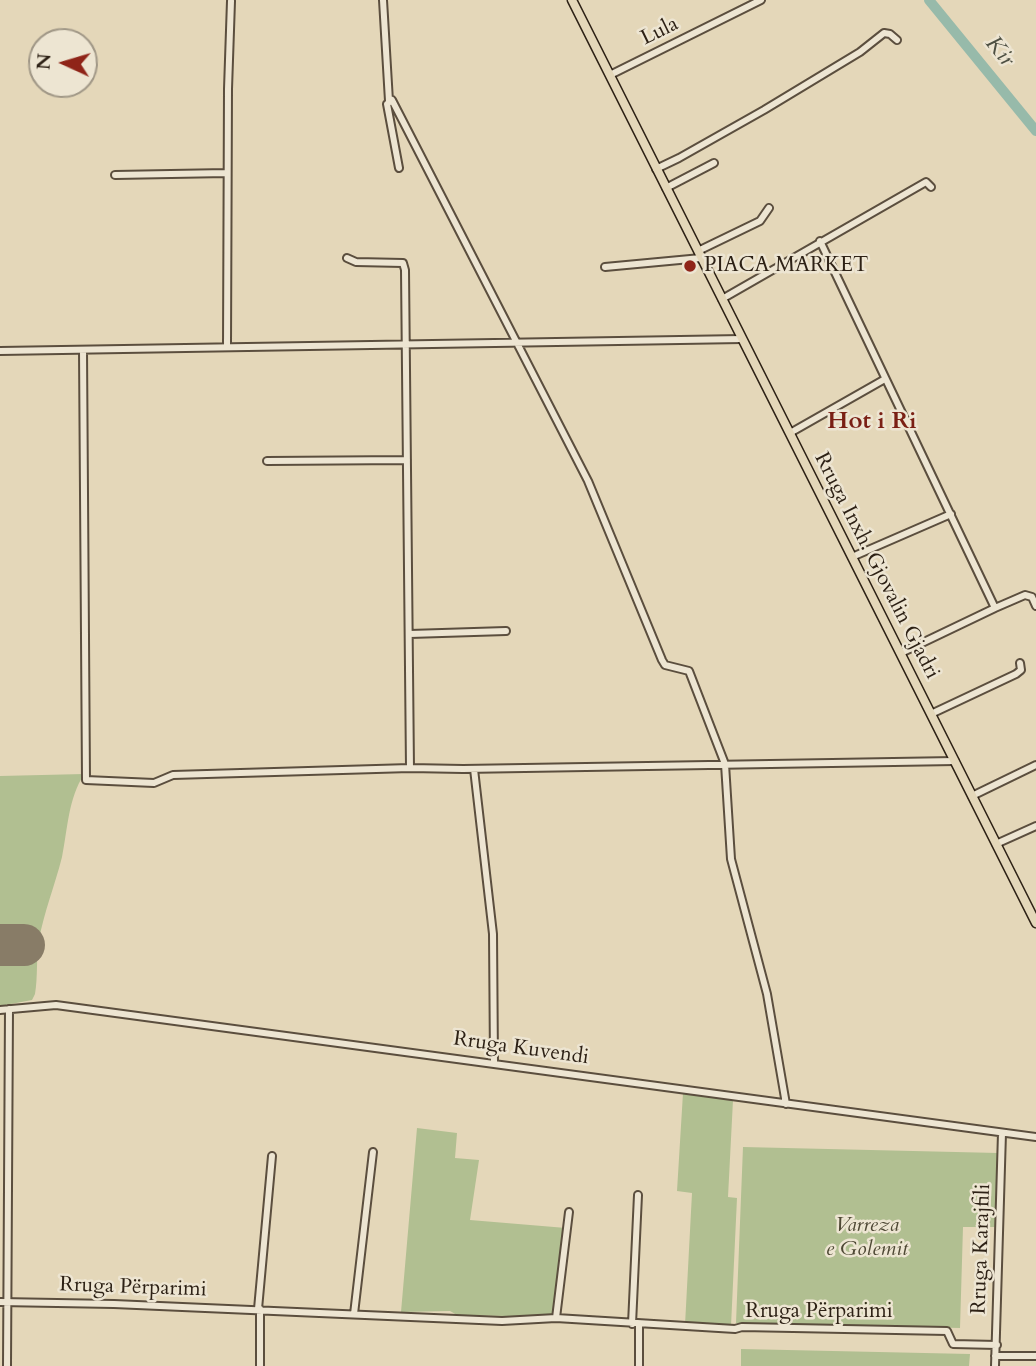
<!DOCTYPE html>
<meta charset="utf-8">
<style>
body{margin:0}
#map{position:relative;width:1036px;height:1366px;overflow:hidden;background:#e4d7b9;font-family:Cardo,serif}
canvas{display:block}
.north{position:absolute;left:28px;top:28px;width:70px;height:70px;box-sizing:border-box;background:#ede5d2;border:2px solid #a09786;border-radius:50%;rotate:274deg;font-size:19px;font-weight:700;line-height:28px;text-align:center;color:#2d2115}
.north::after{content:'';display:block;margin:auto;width:24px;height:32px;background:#8f2418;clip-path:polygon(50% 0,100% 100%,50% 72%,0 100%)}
</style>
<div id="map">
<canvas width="1036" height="1366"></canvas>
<div class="north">N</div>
</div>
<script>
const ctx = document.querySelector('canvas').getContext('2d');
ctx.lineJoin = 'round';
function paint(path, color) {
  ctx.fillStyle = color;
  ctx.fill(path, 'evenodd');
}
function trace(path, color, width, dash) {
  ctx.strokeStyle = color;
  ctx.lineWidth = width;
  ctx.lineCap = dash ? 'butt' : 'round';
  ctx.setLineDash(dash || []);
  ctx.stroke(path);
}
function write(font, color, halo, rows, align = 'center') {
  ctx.font = font + ' Cardo,serif';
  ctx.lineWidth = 5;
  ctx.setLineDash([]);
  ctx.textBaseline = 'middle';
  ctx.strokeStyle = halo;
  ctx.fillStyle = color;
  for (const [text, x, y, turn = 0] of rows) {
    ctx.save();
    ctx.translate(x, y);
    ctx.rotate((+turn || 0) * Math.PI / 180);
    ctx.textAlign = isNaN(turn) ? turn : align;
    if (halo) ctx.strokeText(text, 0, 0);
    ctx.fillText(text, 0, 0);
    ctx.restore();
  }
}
paint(new Path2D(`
 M84,774C68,800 68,827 62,857C55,885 44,912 39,940C36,958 38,977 35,994L32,1000L0,1006V776Z
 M683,1093L733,1100L728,1197L737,1198L731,1326L685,1325L692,1193L677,1191Z
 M417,1128L457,1133L455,1158L479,1160L470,1220L566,1228L553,1317L457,1315L450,1311L401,1312Z
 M743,1147L998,1153L996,1227H963L960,1328L736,1323Z
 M741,1349L970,1354L969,1366H741Z`), '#b1bf91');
trace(new Path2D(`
 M929,0L1036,131`), '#97baaa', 10);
trace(new Path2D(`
 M0,945H24`), '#887c67', 42);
const minor = new Path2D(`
 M383,0L389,101
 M610,75L761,0
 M399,168L387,104L392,100L588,481L662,660L665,665L689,671L725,764L731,859L767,994L786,1104
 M656,169L679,158L764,110L860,52L884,33L890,34L897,40
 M115,175L227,173
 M666,188L714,163
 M820,241L995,608L1025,595L1032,597L1036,606
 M698,251L760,221L769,208
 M347,258L356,262L403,263L405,270L410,768L463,769L955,761
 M605,267L701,258
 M722,299L926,182L931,187
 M227,347L228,89L231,1
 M83,350L86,780L154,783L173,775L410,768
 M0,351L742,339
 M790,433L885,379
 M267,461L407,460
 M852,557L951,514
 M410,634L506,631
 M901,653L995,608
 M931,714L1016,674L1021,670L1020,663
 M474,769L493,934L494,1063
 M972,796L1036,765
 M996,844L1036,826
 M0,1010L56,1005L1036,1137
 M0,1302L114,1304L502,1321L556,1318L735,1329L742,1327L947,1331L953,1344L997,1345
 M258,1309L272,1156
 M354,1314L373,1152
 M556,1318L569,1212
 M632,1324L638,1195
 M639,1324V1366
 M995,1356H1036
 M7,1366L9,1009
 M260,1366V1309
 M995,1366L1002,1133`);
const major = new Path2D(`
 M572,0L1036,923`);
trace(minor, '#5b4e3e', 10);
trace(major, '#2d2115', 11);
trace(minor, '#ede5d2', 6);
trace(major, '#e4d7b9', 8);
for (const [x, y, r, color] of [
 [690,266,7,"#8f2418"]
]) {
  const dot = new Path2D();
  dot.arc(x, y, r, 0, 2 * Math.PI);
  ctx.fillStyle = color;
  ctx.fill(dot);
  trace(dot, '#ede5d2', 2.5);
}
write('21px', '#2d2115', '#ede5d2', [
 ["Lula",660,32,-26],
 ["Rruga Inxh. Gjovalin Gjadri",876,566,63],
 ["Rruga Kuvendi",521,1049,8],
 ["Rruga Karajfili",982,1249,-88],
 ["Rruga Përparimi",133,1288,2],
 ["Rruga Përparimi",819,1312]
]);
write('21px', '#2d2115', '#ede5d2', [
 ["PIACA MARKET",704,266]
], 'left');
write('italic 21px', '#4e4834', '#ede5d2', [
 ["Varreza",867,1226],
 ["e Golemit",867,1250]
]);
write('italic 23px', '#4d4f42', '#ede5d2', [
 ["Kir",999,52,51]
]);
write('bold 24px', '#7a1f14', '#ede5d2', [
 ["Hot i Ri",872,422]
]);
</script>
